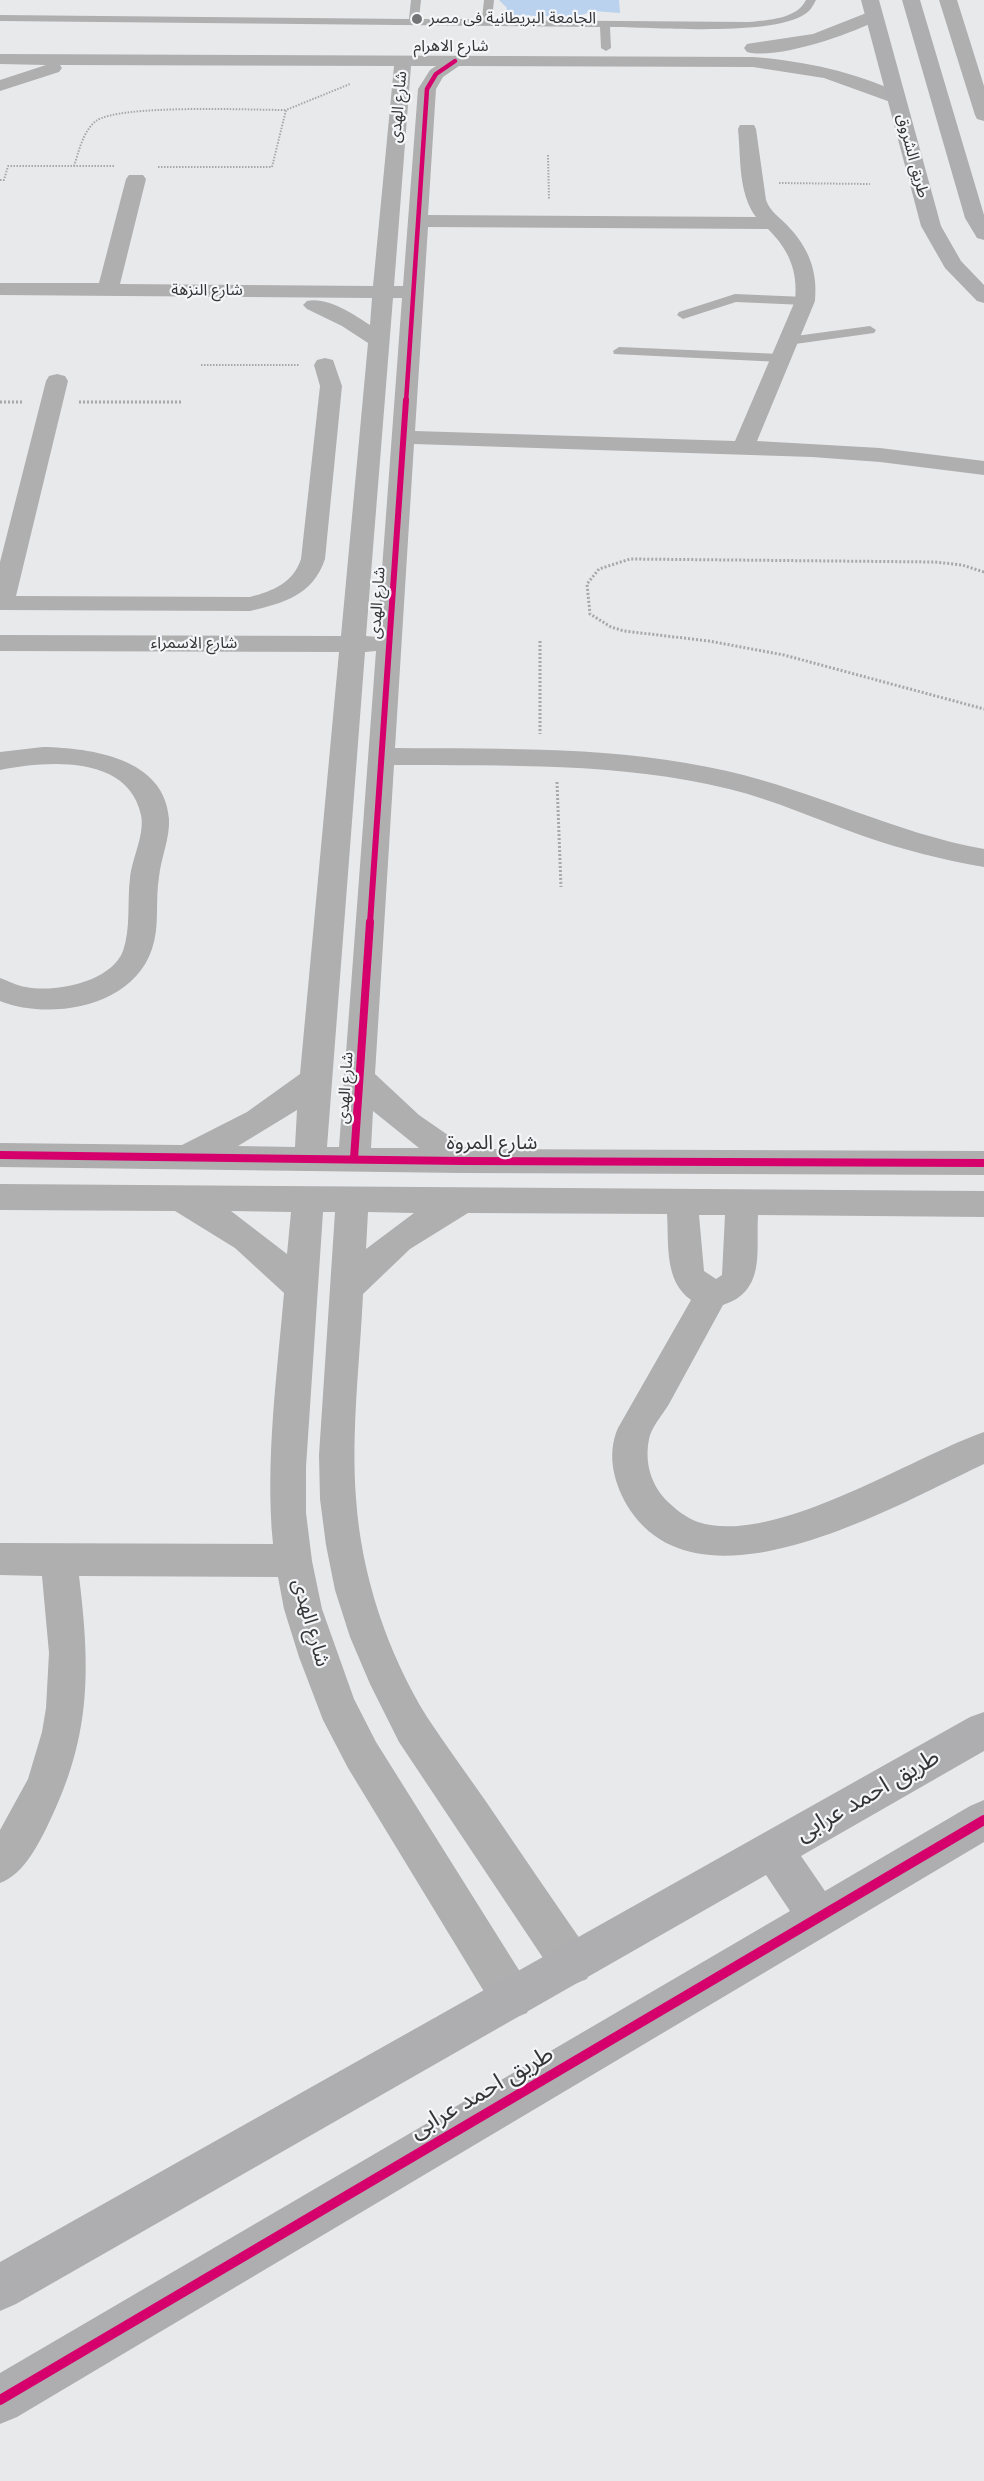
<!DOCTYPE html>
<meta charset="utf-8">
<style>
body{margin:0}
canvas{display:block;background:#e8e9eb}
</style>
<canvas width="984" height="2481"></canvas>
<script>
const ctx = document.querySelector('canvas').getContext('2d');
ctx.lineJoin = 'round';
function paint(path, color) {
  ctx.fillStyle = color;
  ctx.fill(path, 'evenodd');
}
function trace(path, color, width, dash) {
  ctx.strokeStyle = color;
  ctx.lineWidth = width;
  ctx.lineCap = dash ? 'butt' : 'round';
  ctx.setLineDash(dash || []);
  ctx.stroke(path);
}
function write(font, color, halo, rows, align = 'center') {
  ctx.font = font + ' "DM Sans","Noto Sans Arabic",sans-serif';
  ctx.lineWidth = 4.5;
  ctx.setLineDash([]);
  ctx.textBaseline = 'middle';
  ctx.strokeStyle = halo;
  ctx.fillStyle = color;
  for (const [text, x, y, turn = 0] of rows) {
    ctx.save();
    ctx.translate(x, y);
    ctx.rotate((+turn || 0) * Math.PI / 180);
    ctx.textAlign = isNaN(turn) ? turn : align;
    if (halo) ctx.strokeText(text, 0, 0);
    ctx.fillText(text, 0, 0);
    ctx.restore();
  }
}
paint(new Path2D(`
 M499,0H619L620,13L593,11L576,17L503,15L507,8Z`), '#bbd2ee');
trace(new Path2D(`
 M548,155L549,199
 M74,166C79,151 83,131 96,121C119,104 251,110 286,110
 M158,167H272L286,110L350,84
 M0,180H4L8,166H115
 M779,183L870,184
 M201,365H299`), '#a7a8a9', 2, [1.5, 1.5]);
trace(new Path2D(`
 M0,402H24
 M79,402H183
 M984,572L962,565L935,562L630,559L599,569L587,584L590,614L611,627L624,631L709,641L784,655L984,709
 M540,641V734
 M557,782L561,887`), '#a7a8a9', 3, [2, 2]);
paint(new Path2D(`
 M411,0H421L419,19H482L484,0H494L492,20L749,22C768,20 797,19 806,0H816C813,6 810,11 805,14C771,37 654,27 610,27L611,48L606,51L601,48L600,27L0,21V15L409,19Z
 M735,294L805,297L811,301L805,305L736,302L683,319L677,315L679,312Z
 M870,326L876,330L874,333L788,345L782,341L788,337Z
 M619,347L781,354L787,358L781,362L614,354L613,351Z`), '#afafb0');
paint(new Path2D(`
 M939,0H957L984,86V121L977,119L975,115Z
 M874,10L880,11L883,15L880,19C851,34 778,60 747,52L744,48L747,44L753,43L813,34Z
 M0,54L753,57C805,61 855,72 902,94L905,98L902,102L896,104L824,78L753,67L459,66L443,77L436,89L428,215L756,217C738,193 741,158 738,129L740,125H754L756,129L766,200C770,211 779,217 787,225C808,247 818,270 815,301L757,441L880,448L984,461V475L880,462L812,457L414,444L395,748C507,749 618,746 727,771C815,791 895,833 984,849V867C943,860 904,850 866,837C820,821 775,800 729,789C619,762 506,766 394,765L375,1074L419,1115L468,1149L984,1151V1175L462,1173L0,1167V1143L182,1145L247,1112L300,1074L339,652L0,651V635L341,636L368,343L342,326L307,309L303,305L307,301C326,296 354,314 370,325L372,298L0,295V283H99L126,179L129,175H143L146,179L120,284L373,286L394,66L60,65L62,68L59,72L0,91V80L46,65L0,64ZM411,66H436L430,70L418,89L403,286H394ZM428,227L768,229C789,250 798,271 795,301L735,441L415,431ZM393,298H402L377,637L366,636ZM376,651L339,1147H327L365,652ZM297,1110L295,1147L238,1146ZM373,1111L419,1148H371Z
 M325,358L333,360L342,386L325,559C313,595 284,603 250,611L0,610V562L46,381L49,376L57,374L65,376L68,381L16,596L250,597C273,591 293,583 301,559L320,386L314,365L317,360Z
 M43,747C91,748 165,758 169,819C170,838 161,858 159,877C155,901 160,926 152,949C133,1007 50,1021 0,1001V978C9,981 17,986 26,987C55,993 111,982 123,951C131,928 127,902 130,878C132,858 145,835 141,815C128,754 46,761 0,770V752Z
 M0,1184L984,1191V1217L758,1215C756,1252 766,1291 723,1305C705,1338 687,1371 669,1404C663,1414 654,1424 650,1435C644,1458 649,1481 665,1499C674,1508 686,1518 698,1522C773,1547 912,1457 984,1432V1464C898,1504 703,1619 630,1510C614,1485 606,1455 618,1428L691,1300C664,1281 669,1244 667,1214L468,1213L410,1249L363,1294C360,1361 351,1430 356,1498C361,1574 387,1652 427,1717C446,1746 467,1774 487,1803C520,1852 553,1900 587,1949L593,1964L587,1979L572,1985L557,1979L399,1742L370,1684L350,1637L335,1590L326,1545L320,1499L319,1455L335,1212H323L306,1467V1513L312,1561L322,1609L354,1699L376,1742L527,1983L533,1998L527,2013L512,2019L497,2013L348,1768L323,1720L299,1657L284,1609L278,1577L79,1576C91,1674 91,1739 46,1829C35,1850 23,1874 0,1883V1830L28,1779L42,1732L46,1708L49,1653L42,1576L0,1575V1543L273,1544C265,1461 277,1376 284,1293L235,1248L175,1211L0,1210ZM231,1211L291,1212L287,1254ZM368,1212L414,1213L366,1249ZM699,1215H725L722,1275L716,1279L704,1271Z`), '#afafb0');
paint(new Path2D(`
 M861,0H879L941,226L961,261L984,285V303L977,301L945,268L921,226Z
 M902,0H920L984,215V240L977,238L965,218Z
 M984,1712V1751L801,1856L825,1891L970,1806L984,1800V1842L17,2417L0,2424V2373L790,1911L766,1875L16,2304L0,2311V2262L970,1717Z`), '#aeaeb0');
trace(new Path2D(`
 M406,402L427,89L436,74L455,61`), '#d6006c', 4.5);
trace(new Path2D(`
 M370,923L406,400`), '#d6006c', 6);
trace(new Path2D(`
 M0,1155L462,1161L984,1163
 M354,1159L370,922`), '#d6006c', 8);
trace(new Path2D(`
 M0,2400L984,1820`), '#d6006c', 10);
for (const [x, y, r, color] of [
 [417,19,6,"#737475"]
]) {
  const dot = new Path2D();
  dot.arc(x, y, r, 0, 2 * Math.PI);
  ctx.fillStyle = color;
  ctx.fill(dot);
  trace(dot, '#f4f6f9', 2);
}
write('16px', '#343536', '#f4f6f9', [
 ["الجامعة البريطانية فى مصر",429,19]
], 'left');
write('16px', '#343536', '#f4f6f9', [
 ["شارع الاهرام",451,47],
 ["شارع الهدى",399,107,-85],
 ["طريق الشروق",912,156,75],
 ["شارع النزهة",207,291],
 ["شارع الهدى",378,603,-86],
 ["شارع الاسمراء",194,644],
 ["شارع الهدى",346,1088,-86]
]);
write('20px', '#343536', '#f4f6f9', [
 ["شارع المروة",492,1144],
 ["شارع الهدى",310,1623,74]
]);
write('24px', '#343536', '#f4f6f9', [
 ["طريق احمد عرابى",868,1796,-30],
 ["طريق احمد عرابى",482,2093,-30]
]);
</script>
